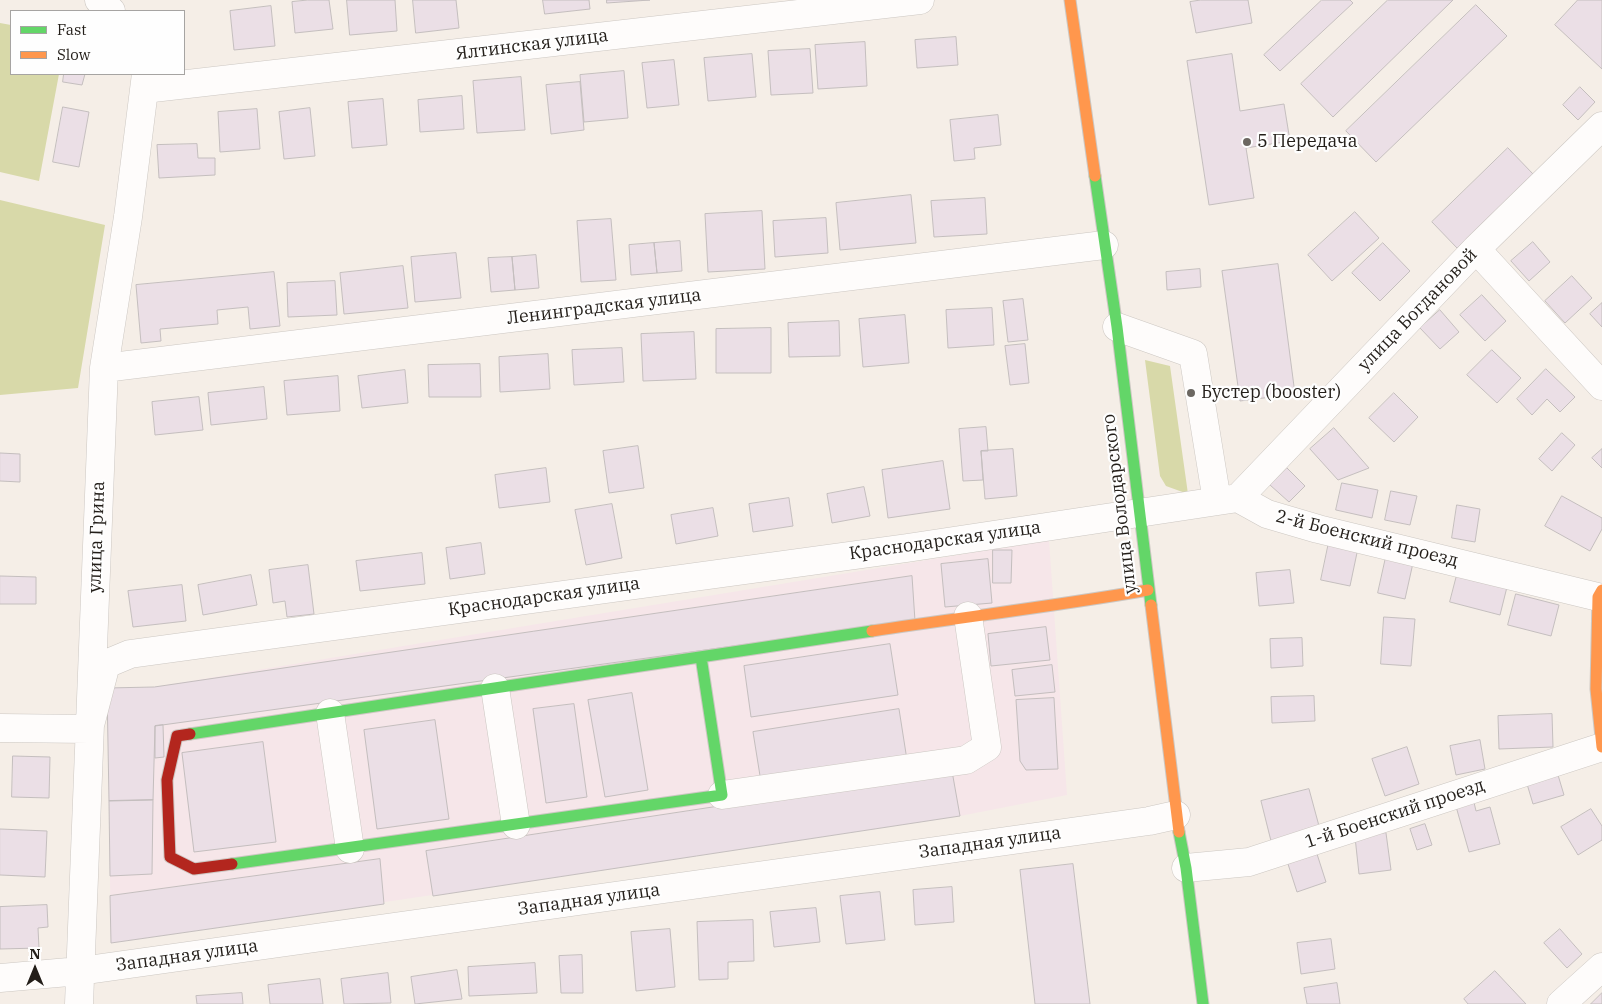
<!DOCTYPE html>
<meta charset="utf-8">
<style>
body{margin:0}
#map{position:relative;width:1602px;height:1004px;overflow:hidden;background:#f5eee7;font-family:"IBM Plex Serif",serif}
canvas{display:block}
.legend{position:absolute;left:10px;top:10px;width:175px;height:65px;box-sizing:border-box;background:#fefefe;border:1px solid #a6a4a2;margin:0;padding:6px 9px;list-style:none;font-size:15px;color:#231e19}
.legend li{display:flex;align-items:center;gap:10px;height:25px}
.legend b{width:25px;border:1px solid #a6a4a2}
.north{position:absolute;left:10px;top:944px;width:50px;height:50px;-webkit-text-stroke:4px #fefefe;paint-order:stroke;rotate:0deg;font-size:14px;font-weight:700;line-height:20px;text-align:center;color:#231e19}
.north::after{content:'';display:block;margin:auto;width:18px;height:22px;background:#231e19;clip-path:polygon(50% 0,100% 100%,50% 72%,0 100%)}
</style>
<div id="map">
<canvas width="1602" height="1004"></canvas>
<ul class="legend">
<li><b style="height:6px;background:#63d668"></b>Fast</li>
<li><b style="height:6px;background:#ff974d"></b>Slow</li>
</ul>
<div class="north">N</div>
</div>
<script>
const ctx = document.querySelector('canvas').getContext('2d');
ctx.lineJoin = 'round';
function paint(path, color) {
  ctx.fillStyle = color;
  ctx.fill(path, 'evenodd');
}
function trace(path, color, width, dash) {
  ctx.strokeStyle = color;
  ctx.lineWidth = width;
  ctx.lineCap = dash ? 'butt' : 'round';
  ctx.setLineDash(dash || []);
  ctx.stroke(path);
}
function write(font, color, halo, rows, align = 'center') {
  ctx.font = font + ' "IBM Plex Serif",serif';
  ctx.lineWidth = 4.5;
  ctx.setLineDash([]);
  ctx.textBaseline = 'middle';
  ctx.strokeStyle = halo;
  ctx.fillStyle = color;
  for (const [text, x, y, turn = 0] of rows) {
    ctx.save();
    ctx.translate(x, y);
    ctx.rotate((+turn || 0) * Math.PI / 180);
    ctx.textAlign = isNaN(turn) ? turn : align;
    if (halo) ctx.strokeText(text, 0, 0);
    ctx.fillText(text, 0, 0);
    ctx.restore();
  }
}
paint(new Path2D(`
 M1049,540L1067,795L960,816L111,943L107,688L154,687Z`), '#f6e6e9');
paint(new Path2D(`
 M0,23L11,25V74H59L39,181L0,172Z
 M0,200L105,225L78,388L0,395Z
 M1145,360L1170,366L1188,494L1166,486L1160,476Z`), '#d8d9a9');
const building = new Path2D(`
 M308,0H329L333,29L295,33L292,2Z
 M347,0H395L397,31L350,35Z
 M413,0H456L459,28L416,33Z
 M543,0H589L590,9L545,14Z
 M607,0H650L607,3Z
 M1201,0H1248L1252,23L1196,33L1190,2Z
 M1322,0H1350L1353,3L1280,71L1264,55Z
 M1388,0H1453L1333,117L1301,84Z
 M1578,0H1602V69L1555,25Z
 M1476,5L1507,36L1376,162L1346,131Z
 M271,6L275,46L234,50L230,11Z
 M956,37L958,65L917,68L915,40Z
 M865,42L867,86L818,89L815,45Z
 M810,49L813,93L771,95L768,51Z
 M752,54L756,97L708,101L704,58Z
 M1232,54L1240,111L1284,104L1290,141L1246,148L1254,198L1209,205L1187,61Z
 M674,60L679,105L647,108L642,63Z
 M624,71L628,118L584,122L580,75Z
 M64,74H85L82,85L63,82Z
 M521,77L525,130L477,133L473,81Z
 M580,82L584,130L551,134L546,85Z
 M1580,87L1595,102L1578,120L1563,105Z
 M462,96L464,129L420,132L418,100Z
 M383,99L387,145L352,148L348,102Z
 M63,107L89,112L79,167L53,162Z
 M310,108L315,156L284,159L279,112Z
 M257,109L260,149L220,152L218,112Z
 M998,115L1001,145L974,148L975,159L954,161L950,120Z
 M197,144L198,158H215V175L159,178L157,145Z
 M1508,148L1533,174L1457,248L1432,222Z
 M911,195L916,243L840,250L836,203Z
 M985,198L987,234L934,237L931,201Z
 M762,211L765,269L708,272L705,214Z
 M1355,212L1379,238L1332,281L1308,255Z
 M826,218L828,253L775,257L773,221Z
 M611,219L616,280L581,282L577,221Z
 M680,241L682,271L657,273L654,243Z
 M1533,242L1550,262L1529,281L1511,261Z
 M654,243L657,273L631,275L629,245Z
 M1383,243L1410,271L1380,301L1352,273Z
 M456,253L461,298L415,302L411,257Z
 M536,255L539,288L515,290L512,257Z
 M512,257L515,290L491,292L488,258Z
 M1278,264L1295,394L1240,401L1222,271Z
 M403,266L408,308L344,314L340,273Z
 M1200,269L1201,287L1167,290L1166,272Z
 M274,272L280,326L250,329L248,307L217,310L218,324L160,329L161,341L141,343L136,285Z
 M1572,276L1592,298L1565,323L1545,301Z
 M335,281L337,315L288,317L287,283Z
 M1482,295L1506,321L1485,341L1460,315Z
 M1023,299L1028,340L1008,342L1003,301Z
 M1602,303V327L1590,314Z
 M992,308L994,345L948,348L946,310Z
 M1440,310L1459,332L1440,349L1420,328Z
 M905,315L909,363L863,367L859,319Z
 M839,321L840,356L789,357L788,323Z
 M771,328V373H716V329Z
 M694,332L696,379L643,381L641,334Z
 M1025,344L1029,383L1010,385L1005,346Z
 M622,348L624,382L574,385L572,350Z
 M1492,350L1521,378L1497,403L1467,375Z
 M548,354L550,389L500,392L499,357Z
 M480,364L481,397H429L428,365Z
 M1546,369L1575,397L1560,412L1547,399L1532,415L1517,399Z
 M405,370L408,403L362,408L358,376Z
 M338,376L340,411L287,415L284,381Z
 M264,387L267,419L211,425L208,393Z
 M1394,393L1418,417L1394,442L1369,418Z
 M199,397L203,430L155,435L152,402Z
 M986,427L988,451H981L983,480L963,481L959,429Z
 M1334,428L1369,468L1338,480L1310,449Z
 M1562,433L1575,445L1552,471L1539,459Z
 M638,446L644,488L609,493L603,451Z
 M1013,449L1017,496L985,499L981,451Z
 M1602,449V468L1592,458Z
 M0,453L20,454V482L0,481Z
 M943,461L950,509L888,518L882,470Z
 M546,468L550,502L499,508L495,475Z
 M1287,468L1305,486L1289,502L1270,485Z
 M1342,483L1378,490L1372,518L1336,510Z
 M864,487L870,516L832,523L827,494Z
 M1391,491L1417,496L1410,525L1385,520Z
 M1562,496L1602,518V529L1590,551L1545,526Z
 M789,498L793,526L753,532L749,504Z
 M612,504L622,558L586,565L575,510Z
 M1457,505L1480,509L1475,542L1452,538Z
 M713,508L718,536L676,544L671,515Z
 M1329,542L1358,548L1350,586L1321,580Z
 M481,543L485,574L450,579L446,548Z
 M993,550H1012L1011,583H993Z
 M422,553L425,584L360,591L356,561Z
 M1386,557L1413,563L1405,599L1378,593Z
 M988,559L992,603L945,607L941,564Z
 M308,565L314,614L287,617L285,601L273,603L269,570Z
 M1290,570L1294,603L1259,606L1256,573Z
 M251,575L257,605L203,615L198,585Z
 M1457,575L1507,587L1500,615L1450,602Z
 M0,576L36,577V604H0Z
 M912,576L915,621L155,726L153,800L109,801L107,688L154,687Z
 M182,585L186,621L133,627L128,591Z
 M1516,594L1559,605L1551,636L1508,625Z
 M1384,617L1415,619L1411,666L1381,664Z
 M1046,627L1050,660L991,666L988,634Z
 M1302,638L1303,666L1271,668L1270,639Z
 M890,644L898,695L751,717L744,666Z
 M1052,665L1055,692L1015,696L1012,670Z
 M632,693L648,790L605,797L588,700Z
 M1314,696L1315,721L1272,723L1271,697Z
 M1054,698L1058,769L1026,770L1020,761L1016,700Z
 M574,704L587,797L546,803L533,709Z
 M899,709L907,760L761,782L753,732Z
 M1552,714L1553,747L1499,749L1498,716Z
 M435,720L449,819L377,829L364,730Z
 M163,725L164,757L155,758V726Z
 M1480,740L1485,769L1456,775L1450,746Z
 M263,742L276,842L194,852L182,753Z
 M1407,747L1419,784L1385,796L1372,759Z
 M13,756L50,757L49,798L12,797Z
 M952,771L960,816L433,896L426,851Z
 M1558,775L1564,795L1533,804L1527,784Z
 M1309,789L1322,837L1273,849L1261,801Z
 M1473,798L1476,811L1490,807L1500,844L1469,852L1455,803Z
 M153,800L152,874L110,876L109,801Z
 M1591,809L1602,826V840L1578,855L1561,827Z
 M1425,824L1432,845L1417,850L1410,829Z
 M0,829L47,831L45,877L0,875Z
 M1386,833L1391,870L1359,874L1355,837Z
 M1317,854L1326,882L1297,892L1288,864Z
 M380,859L384,904L111,943L110,896Z
 M1073,864L1090,1004H1035L1020,870Z
 M952,887L954,922L915,925L913,890Z
 M880,892L885,940L846,944L840,896Z
 M47,905L48,927L38,928L39,948L0,949V907Z
 M816,908L820,942L774,947L770,912Z
 M753,920L754,961L728,962V979L699,980L697,922Z
 M670,929L675,987L636,991L631,932Z
 M1560,929L1582,954L1567,968L1544,943Z
 M1331,939L1335,969L1301,974L1297,943Z
 M582,955L583,993H561L559,956Z
 M535,963L537,993L469,996L468,967Z
 M457,970L462,999L415,1004L411,977Z
 M1495,971L1526,1004H1468L1464,999Z
 M388,973L391,1003L344,1004L341,979Z
 M320,979L323,1004H270L268,985Z
 M1337,983L1340,1004H1307L1304,988Z
 M242,993L243,1004H197L196,996Z
 M1602,993V1004H1591Z`);
paint(building, '#ebdfe6');
trace(building, '#c4bebe', 1);
const street = new Path2D(`
 M99,0L111,11
 M144,89L920,0
 M1476,249L1602,386
 M1117,327L1193,354L1217,501
 M104,368L1104,245
 M1238,498L1476,249L1602,126
 M495,688L516,825
 M330,713L350,849
 M0,728L89,729L106,664L130,654L907,548L1238,498L1267,514L1318,529L1598,597
 M722,795L966,760L987,747L968,616
 M1186,868L1249,862L1602,747
 M0,978L80,971L1149,821L1176,815
 M79,1004L104,368L128,217L146,74
 M1561,1004L1602,967`);
const fast = new Path2D(`
 M1095,176L1117,327L1151,605
 M190,734L872,631
 M1179,832L1186,868L1203,1004
 M232,864L722,795L701,657`);
const slow = new Path2D(`
 M1070,0L1095,176
 M1602,590L1598,597L1596,689L1602,747
 M1151,605L1179,832
 M872,631C964,617 1056,606 1148,590`);
const jam = new Path2D(`
 M190,734L177,736L167,780L170,857L194,869L232,864`);
trace(street, '#ccc7c2', 29);
trace(fast, '#ccc7c2', 13);
trace(slow, '#ccc7c2', 13);
trace(jam, '#ccc7c2', 13);
trace(street, '#fefcfb', 28);
trace(fast, '#63d668', 11);
trace(slow, '#ff974d', 11);
trace(jam, '#b3261e', 11);
for (const [x, y, r, color] of [
 [1247,142,5,"#6c6761"],
 [1191,393,5,"#6c6761"]
]) {
  const dot = new Path2D();
  dot.arc(x, y, r, 0, 2 * Math.PI);
  ctx.fillStyle = color;
  ctx.fill(dot);
  trace(dot, '#fefefe', 2);
}
write('18px', '#231e19', '#fefefe', [
 ["Ялтинская улица",532,45,-7],
 ["Ленинградская улица",604,307,-7],
 ["улица Богдановой",1418,310,-46],
 ["улица Володарского",1120,504,-97],
 ["улица Грина",97,537,-88],
 ["2-й Боенский проезд",1367,539,14],
 ["Краснодарская улица",945,541,-8],
 ["Краснодарская улица",544,597,-8],
 ["1-й Боенский проезд",1395,814,-18],
 ["Западная улица",990,843,-8],
 ["Западная улица",589,900,-8],
 ["Западная улица",187,956,-8]
]);
write('18px', '#231e19', '#fefefe', [
 ["5 Передача",1257,142],
 ["Бустер (booster)",1201,393]
], 'left');
</script>
